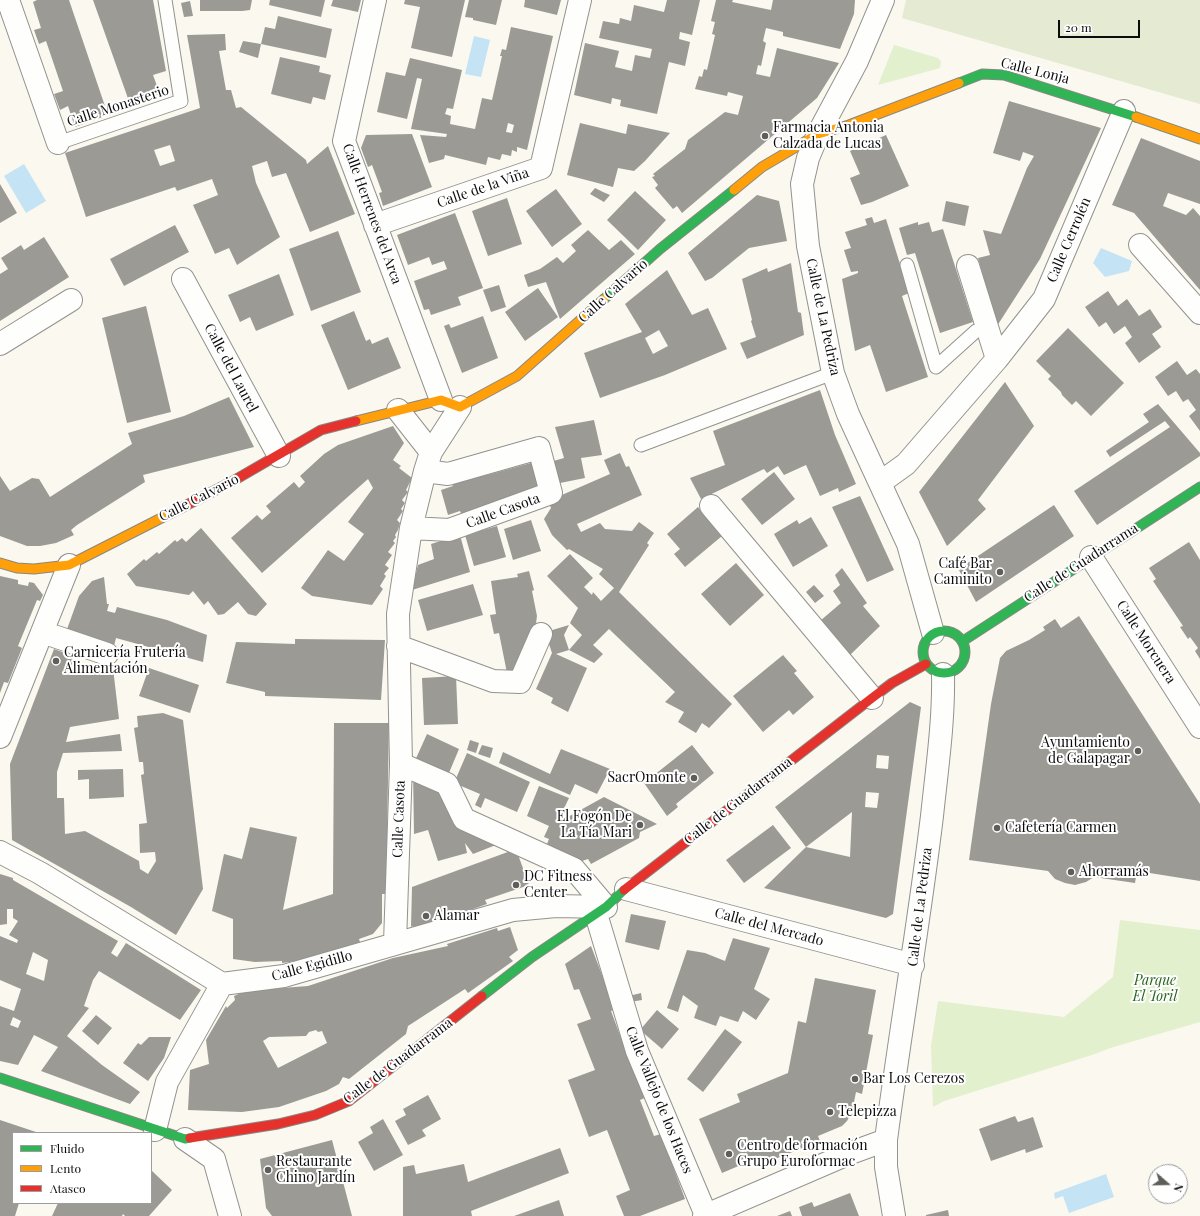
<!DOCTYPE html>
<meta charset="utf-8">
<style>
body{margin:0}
#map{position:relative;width:1200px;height:1216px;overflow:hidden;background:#faf8ef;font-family:"Playfair Display",serif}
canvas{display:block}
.legend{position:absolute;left:12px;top:1132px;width:140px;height:72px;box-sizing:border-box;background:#fff;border:1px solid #9d9d9d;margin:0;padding:5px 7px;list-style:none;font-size:12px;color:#0b0b0b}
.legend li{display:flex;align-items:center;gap:8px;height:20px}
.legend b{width:20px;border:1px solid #9d9d9d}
.north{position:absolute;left:1148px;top:1164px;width:40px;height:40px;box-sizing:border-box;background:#fff;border:1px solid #9d9d9d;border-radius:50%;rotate:110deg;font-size:11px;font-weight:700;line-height:16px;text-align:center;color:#0b0b0b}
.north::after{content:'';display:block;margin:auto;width:14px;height:18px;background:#5f5e5b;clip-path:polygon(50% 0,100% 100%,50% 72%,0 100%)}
.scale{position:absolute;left:1058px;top:20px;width:82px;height:18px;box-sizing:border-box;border:2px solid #0b0b0b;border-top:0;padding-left:5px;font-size:12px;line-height:14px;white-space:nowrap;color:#0b0b0b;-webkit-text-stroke:3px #fff;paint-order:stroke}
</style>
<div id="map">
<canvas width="1200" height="1216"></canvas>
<ul class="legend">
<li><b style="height:5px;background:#30b455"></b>Fluido</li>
<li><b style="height:5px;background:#ff9f0a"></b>Lento</li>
<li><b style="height:5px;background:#e5322d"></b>Atasco</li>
</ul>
<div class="north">N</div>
<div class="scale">20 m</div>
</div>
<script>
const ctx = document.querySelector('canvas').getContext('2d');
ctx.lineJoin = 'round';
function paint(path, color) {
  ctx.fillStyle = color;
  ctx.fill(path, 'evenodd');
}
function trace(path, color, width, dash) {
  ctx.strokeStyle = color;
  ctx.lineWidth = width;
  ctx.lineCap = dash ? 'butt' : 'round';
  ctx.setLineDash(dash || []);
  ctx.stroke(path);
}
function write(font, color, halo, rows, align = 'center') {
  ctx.font = font + ' "Playfair Display",serif';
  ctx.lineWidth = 4;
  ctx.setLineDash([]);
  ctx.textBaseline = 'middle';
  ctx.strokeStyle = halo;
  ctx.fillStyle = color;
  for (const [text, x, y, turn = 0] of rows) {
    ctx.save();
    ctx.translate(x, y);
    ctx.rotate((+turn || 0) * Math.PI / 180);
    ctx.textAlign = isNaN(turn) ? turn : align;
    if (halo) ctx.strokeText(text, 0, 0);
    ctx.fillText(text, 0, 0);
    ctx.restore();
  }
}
paint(new Path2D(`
 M894,45L938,58L941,62L940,68L878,85Z
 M1120,920L1200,930V1022L1110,1048L1095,1054L944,1101L933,1107L931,1046L938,1001L1064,1017L1113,977Z`), '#e2f0ce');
paint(new Path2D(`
 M906,0H1200V104L902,18Z`), '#e5ebd2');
paint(new Path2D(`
 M474,36L490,40L481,77L465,74Z
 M24,164L46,201L26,213L4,176Z
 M1101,248L1132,261L1129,271L1105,277L1093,263Z
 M1106,1174L1114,1197L1069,1213L1063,1196L1055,1199L1054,1193Z`), '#c4e3f5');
paint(new Path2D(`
 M37,0H69L108,115L75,127L68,106L60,110L54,94L63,91L46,41L39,44L34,30L41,28L33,2Z
 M93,0H153L166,71L153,75L160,94L130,104Z
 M200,0H252L250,10L242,11H200Z
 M270,0H325L321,17L269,5Z
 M333,0H361L358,12L331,6Z
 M405,0H465L452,57L411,48L420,7L404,4Z
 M469,0H502L496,25L473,20V18L465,17Z
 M525,0H561L557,15L524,7Z
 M667,0H700L692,35L680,32L679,39L690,42L685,66L669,62L657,114L620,106L621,100L612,98L611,104L574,95L585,43L619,51L615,67L632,71L635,55L650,58L652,49L599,38L603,21L619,24L620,18L631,21L634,5L664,12Z
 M716,0H733L732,2L771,10L773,0H855L854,14L840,49L783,36V32L766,28L763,41L766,43L761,66L758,65L756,74L770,77L777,48L839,63L817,98L682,213L677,206L673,209L655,188L658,185L652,177L655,176L653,174L685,149L688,140L725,112L738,115L743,96L728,92L727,96L695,89L699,76L702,77L704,69L707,70L715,35L712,34L715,22L711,21Z
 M190,1L193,16L184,17L181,3Z
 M278,16L332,29L326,58L261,44L265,27L275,29Z
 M511,27L553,36L527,150L517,147V152L512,150L511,156L502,154L500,160L488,157L486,165L445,155L444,159L429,163L420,135L446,137L447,134L411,129L422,79L417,78L407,119L377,112L386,72L405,76L410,58L462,70L453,109L447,108L445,114L451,116L450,124L475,129L482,98L492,100L502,56H500L502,49L506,50ZM508,123L514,125L512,133L506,132Z
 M225,34L226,50L219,51L226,90H231L236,108L241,107L306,160L307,164L328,146L355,214L310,232L286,173L272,177L267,161L252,166L256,183L280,237L237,265L229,248L215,254L193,205L218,195L212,179L177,191L175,187L86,217L65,153L200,108L187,35ZM170,145L175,161L160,166L154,150Z
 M243,41L261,44L258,58L239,52Z
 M280,57L320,66L319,72L331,75L325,100L313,97L311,104L271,94Z
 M1009,101L1101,128L1040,259L997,326L978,258L990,255L983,230L1001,234L1027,168L1034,156L1023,152L1020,161L993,153Z
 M580,123L626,134L628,124L670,133L645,161L634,171L618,168L613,187L567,175Z
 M412,134L432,187L383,206L379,193L382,192L372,165L368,167L361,148L366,135Z
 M886,135L909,186L872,202L861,205L850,178L860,174L850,151Z
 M1141,138L1200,161V204L1168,193L1163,206L1186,215L1193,208L1200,216V290L1134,213L1112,205Z
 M0,184L17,213L0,223Z
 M595,188L603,192L610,195L604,202L590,194Z
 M556,189L582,224L552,247L526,211Z
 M635,191L666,220L638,250L607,220Z
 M757,195L779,201L787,241L749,248L712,278L705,281L688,253Z
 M507,198L522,244L488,256L472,211Z
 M946,201L969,206L965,226L942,221Z
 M455,213L483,288L458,297L461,305L431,315L429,309L424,310L414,281L447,269L444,261L432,265L429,257L408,265L397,235Z
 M872,217L874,223L886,219L909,293L902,296L928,377L886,392L870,345L855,351L842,279L858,273V271L851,272L844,250L851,248L845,232L867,225L865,219Z
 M918,222V225L929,222L932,232L943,229L973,322L940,333L915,253L907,255L899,228Z
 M175,225L189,252L124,286L110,259Z
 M588,230L609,250L621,240L635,254L560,319L546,282L528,287L524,275L540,269L557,257L563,263L576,251L571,245Z
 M338,231L361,292L311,311L289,249Z
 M44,237L69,277L0,321V274L8,269L1,258L21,245L24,250Z
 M791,263L798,312L801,313L804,335L747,359L740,343L756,337L751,321L752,320L742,279L767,268L768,272Z
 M667,270L692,315L708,308L727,349L665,375L600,398L584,353L642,332L625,304ZM659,330L668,346L653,354L645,338Z
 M279,274L294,315L256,331L250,317L240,322L228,295Z
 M499,285L506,307L491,312L483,290Z
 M538,288L558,317L525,341L505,312Z
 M1108,291L1118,306L1127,299L1139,316L1150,309L1162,327L1152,334L1161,347L1139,363L1125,343L1132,337L1125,326L1114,334L1106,322L1099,327L1085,307Z
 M146,306L171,412L127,423L102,318Z
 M354,311L366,341L370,339L372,344L388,337L401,368L348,390L321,325Z
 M483,316L498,358L462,373L444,326L449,324L451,328Z
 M1068,328L1124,383L1091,416L1076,401L1072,405L1062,395L1061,392L1048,379L1051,376L1036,361Z
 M1177,361L1187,375L1196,369L1200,374V431L1189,416L1196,410L1188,399L1183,402L1176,391L1168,396L1155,377Z
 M1005,382L1034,426L978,500L986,509L947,546L919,492Z
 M820,390L835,435L856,484L839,492L838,488L820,496L806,465L784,475L778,466L767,473L764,469L701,499L690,478L725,465L713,431Z
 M229,397L254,447L143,475L145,482L77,525L71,530L74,535L56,543L40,546H27L0,536V476L10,491L32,478L39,479L50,497L132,444L128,433L184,416Z
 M1158,404L1200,453V456L1097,525L1074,491L1170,427L1165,421L1110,457L1106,451L1149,422L1143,414Z
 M594,420L602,455L581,458L585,478L555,484L550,462L564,458L555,427Z
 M393,426L404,443L393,460L401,466L399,468L412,478L406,490L408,492L402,500L405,503L401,509L403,511L397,520L400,523L398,530L395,535L396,537L393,541L395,543L388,552L392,555L385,565L389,568L384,574L386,576L380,586L383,589L372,605L312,596L301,588L328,550L344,561L364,534L348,522L373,488L368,479L262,573L231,538L257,515L262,520L271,512L266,506L294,482L299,488L305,482L300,476L324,454L338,445Z
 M620,453L626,467L629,466L642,495L577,524L581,532L600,523L605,529L632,531L639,522L654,533L647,543L649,545L619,592L732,704L709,728L702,723L696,733L678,722L684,712L665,702L675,692L609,629L593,645L603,654L594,663L569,650L582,635L570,623L578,608L547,576L570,554L593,578L584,587L592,595L593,592L601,601L614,588L599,574L603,569L569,549L567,550L552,535L544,519L551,508L548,501L610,474L604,460Z
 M538,461L546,490L463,518L460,511L448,515L441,490L453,486L450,479L486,470L487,475Z
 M774,472L795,499L762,525L741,499Z
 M860,496L894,570L867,582L832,507Z
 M1054,505L1074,536L976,602L959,570L967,565L966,564Z
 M698,507L722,536L685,567L674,554L680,549L667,534Z
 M811,517L828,546L793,567L774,534L797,520L799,524Z
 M531,520L541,551L513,560L504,529Z
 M497,526L506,557L474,566L465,535Z
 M201,528L267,604L256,616L248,614L238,602L224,614L218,615L208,601L204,605L193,591L189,595L136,586L127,574L144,559L146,561L157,552L159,554L175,540L177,542L182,538L186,542Z
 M460,535L470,572L412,590L418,565L434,559L431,544Z
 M1189,542L1200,560V659L1195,651L1198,648L1190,637L1188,639L1180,627L1183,626L1153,581L1156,579L1149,568Z
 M736,563L764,595L730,626L701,594Z
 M842,568L867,603L863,606L880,626L850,655L820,621L841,603L833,591L840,585L835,575Z
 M529,571L534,590L532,591L537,616L536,623L517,670L507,673L499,633L494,634L490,615L496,614L491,581L518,577L517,574Z
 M0,576L18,580V584L28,586L29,582L34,583L43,595L40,601L37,600L18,646L22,648L8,683L4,682L0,693Z
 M104,577L107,604H109L107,611L115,613L117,607L167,620L207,635L203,662L116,638L114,646L66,632L79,596L92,581Z
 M473,584L483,615L427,631L418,600Z
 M814,585L824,596L815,603L806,592Z
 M1079,616L1200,804V881L1137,871L1135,883L1094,877L1086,882L1075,885L1065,883L1055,879L1048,871L969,860L991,704L1000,658L1006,651L1029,640L1045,630L1043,627L1055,619L1061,628Z
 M569,625L564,635L569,650L556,654L587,668L568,712L551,703L553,698L536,689L552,653L548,641L551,640L549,631Z
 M295,639L385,640L381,700L265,696V692L226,683L236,642L295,644Z
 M54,649L73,656L72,674L96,671V662L113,668L119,719L70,727L66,742L120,734L122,751L63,753L57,772V798H64L65,834L85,831L139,861L140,869L148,874L156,861L155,852L140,853L139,824L147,823L141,775L144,774L143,762H139L134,728L138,727L137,716L163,713L183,720L203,889L176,935L131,907L12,840L10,764Z
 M783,655L797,671L794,673L814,697L793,715L789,710L763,732L733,696Z
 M149,668L199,685L190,713L139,696Z
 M456,676L458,724L424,725L422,678Z
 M910,702L921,707L893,914L886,918L764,888L806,847L850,857L852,812L806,847L775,807ZM877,755L889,756L888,769L876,768ZM866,792L879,793L877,808L865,807Z
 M334,723H389L386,894H382V923L373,934L359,939L360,942L304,960L282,963V961L255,962L233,959V919L212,911L224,854L242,859L250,827L297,837L283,910L333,894Z
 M427,734L459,749L446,780L413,765Z
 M470,740L479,743L476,753L467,750Z
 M482,745L493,748L490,758L478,754Z
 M692,745L714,773L676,804L678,807L667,816L644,783Z
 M561,749L610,769L597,794L575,784L570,795L499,763L503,752L550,774Z
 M467,753L530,782L517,812L485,798L481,808L475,805L480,794L454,783Z
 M123,769L124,797L89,799V779L78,780V770Z
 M413,770L446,786L458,822L506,841L473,854L465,843L467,853L438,861L428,830L414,834Z
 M539,786L569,798L557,823L604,797L657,824L640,832L639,838L591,864L588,859L582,861L547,844L549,839L544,837L549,826L527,816Z
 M773,825L791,848L744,883L726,860Z
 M516,849L529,885L485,900L487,904L415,930L413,926L411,927L412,887Z
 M0,874L13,878V880L118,941L111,953L117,957L126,943L201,990L180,1020L99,971L93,980L84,1006L89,1008L67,1036L102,1065L140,1092L130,1104L41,1071L58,1047L34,1035L18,1065L0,1061V1006L14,1011L21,989L0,980V936L17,943L18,940L9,935L18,921L13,918V909H7V924L0,925ZM33,952L48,960L44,981L26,974ZM13,1017L21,1021L18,1028L10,1025Z
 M631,914L666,921L659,950L625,942Z
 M510,927L518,950L509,957L513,961L468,993L465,989L408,1026L406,1034L349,1079L343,1077L339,1084L326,1091L279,1107L242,1112L188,1110L190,1070L209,1064L206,1040L226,1006L227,1008L235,1000L234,996L254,987L256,990L308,986L393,958L448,946L447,944L497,928L498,931ZM316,1030L318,1032L322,1031L327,1043L278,1068L263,1041L269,1037L306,1036L309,1032Z
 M733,938L770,948L754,989L770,999L756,1020L743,1011L738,1022L720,1016L716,1026L694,1018L698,1006L683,995L678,1012L667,1008L687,950L705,953L725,961Z
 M591,946L615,1009L611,1011L628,1057L647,1097L640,1100L654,1136L661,1134L685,1199L640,1216H624L616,1196L630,1190L607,1130L589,1137L568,1080L595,1070L577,1024L591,1019L579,989L574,990L565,964Z
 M815,978L876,990L868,1034L873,1035L862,1094L856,1092L852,1112L847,1121L842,1126L818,1136L820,1141L765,1163L762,1156L722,1173L699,1119L740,1102L737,1094L788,1073L798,1021L806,1023Z
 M641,993L642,1000L630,1002L629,996Z
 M657,1010L679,1029L662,1049L640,1030Z
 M96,1015L112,1028L98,1045L82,1031Z
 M725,1029L742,1042L703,1092L687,1079Z
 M149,1037H171L164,1058L148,1081L123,1063L138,1043L141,1045Z
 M428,1095L441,1119L422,1130L426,1136L408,1145L395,1121L406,1115L403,1109Z
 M1015,1116L1018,1122L1033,1117L1043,1147L1026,1153L1025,1149L991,1161L979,1129Z
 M383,1119L403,1155L374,1171L358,1142L373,1133L370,1127Z
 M0,1120L39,1133H13V1203H19L15,1216H0Z
 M332,1140L352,1216H272L266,1208L260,1159Z
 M560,1148L569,1173L471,1211L472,1216H403V1167L414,1165L416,1174L464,1164L468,1182Z
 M151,1170L172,1190L149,1216H125L123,1214L122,1216H52L58,1203H151Z
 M850,1193L859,1216H802L799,1207L812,1202L814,1207Z
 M559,1200L564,1216H514Z
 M948,1210L949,1216H926V1215Z
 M790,1211L792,1216H777Z`), '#9c9a95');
const lane = new Path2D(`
 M58,143L181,101L165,0
 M907,265L936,367L976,331L987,327
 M641,445L833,373`);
const street = new Path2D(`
 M8,0L58,143
 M375,0L344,141L441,400
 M883,0L857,61L818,134L808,158L802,184L808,246L833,373L848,414L908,544L933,633
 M375,225L541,168L580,0
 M1140,245L1200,313
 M968,266L997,359
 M183,279L279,456
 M0,344L71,300
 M398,410L431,452
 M881,482L906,464L997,359L1044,299L1124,111
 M711,506L872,698
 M411,528L449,530L551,493L539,448L448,474L425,471
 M1091,557L1200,727
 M42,632L107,654
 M398,646L493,681L520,682L541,634
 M0,737L69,565
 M401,764L447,784L464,819L574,869L606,907
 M0,852L40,873L222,984L284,976L513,910L556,906L606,907
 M626,889L913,965
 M596,914L637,1051L706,1215
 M395,943L401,764L398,614L411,528L425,471L431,452L460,407
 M155,1130L167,1082L222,984
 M185,1139L214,1159L230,1216
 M704,1216L848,1154L886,1140
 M894,1216L886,1167V1140C900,1032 919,924 932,816C937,768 944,721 943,674`);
const fast = new Path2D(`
 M959,83L982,74L1004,75L1136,117
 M604,299L660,249L734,190
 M923 652a21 21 0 1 1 42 0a21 21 0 1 1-42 0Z
 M963,641L1200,487
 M482,996L532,957L606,907L624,890
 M0,1078L185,1139L190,1138`);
const slow = new Path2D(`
 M1136,117L1200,139
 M734,190L762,167L818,134L849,125L959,83
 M356,421L441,400L460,407L517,376L604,299
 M0,563L17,568L34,569L69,565L183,507`);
const jam = new Path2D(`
 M183,507L233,481L321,430L356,421
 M624,890L872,698L892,683L926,664
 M190,1138L278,1124L315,1115L349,1101L482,996`);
trace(lane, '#93928e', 15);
trace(street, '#93928e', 24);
trace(fast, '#898884', 11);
trace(slow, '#898884', 11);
trace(jam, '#898884', 11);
trace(lane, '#fefefd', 13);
trace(street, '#fefefd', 22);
trace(fast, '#30b455', 9);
trace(slow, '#ff9f0a', 9);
trace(jam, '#e5322d', 9);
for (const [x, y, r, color] of [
 [765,136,4,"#5f5e5b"],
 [1000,572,4,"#5f5e5b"],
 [56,661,4,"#5f5e5b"],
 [1138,751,4,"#5f5e5b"],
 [694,778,4,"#5f5e5b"],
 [640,825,4,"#5f5e5b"],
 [997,828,4,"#5f5e5b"],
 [1071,872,4,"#5f5e5b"],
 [516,885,4,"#5f5e5b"],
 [426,916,4,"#5f5e5b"],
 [855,1079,4,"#5f5e5b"],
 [830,1112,4,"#5f5e5b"],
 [729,1154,4,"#5f5e5b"],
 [268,1170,4,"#5f5e5b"]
]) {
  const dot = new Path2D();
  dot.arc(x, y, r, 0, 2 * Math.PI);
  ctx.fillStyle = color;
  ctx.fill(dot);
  trace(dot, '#fff', 1.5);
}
write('14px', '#0b0b0b', '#fff', [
 ["Calle Lonja",1035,71,14],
 ["Calle Monasterio",118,106,-18],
 ["Calle de la Viña",483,188,-19],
 ["Calle Herrenes del Arca",372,214,70],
 ["Calle Cerrolén",1069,240,-67],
 ["Calle Calvario",613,291,-42],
 ["Calle de La Pedriza",823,317,78],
 ["Calle del Laurel",231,368,62],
 ["Calle Calvario",199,498,-27],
 ["Calle Casota",503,511,-20],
 ["Calle de Guadarrama",1081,563,-33],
 ["Calle Morcuera",1146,642,57],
 ["Calle de Guadarrama",738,801,-38],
 ["Calle Casota",399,819,-88],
 ["Calle de La Pedriza",920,907,-83],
 ["Calle del Mercado",769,927,15],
 ["Calle Egidillo",312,966,-15],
 ["Calle de Guadarrama",398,1061,-37],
 ["Calle Vallejo de los Haces",659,1100,68]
]);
write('14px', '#0b0b0b', '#fff', [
 ["Farmacia Antonia",773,128],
 ["Calzada de Lucas",773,144],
 ["Café Bar",992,564,"right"],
 ["Caminito",992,580,"right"],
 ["Carnicería Frutería",64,653],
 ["Alimentación",64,669],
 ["Ayuntamiento",1130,743,"right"],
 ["de Galapagar",1130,759,"right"],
 ["SacrOmonte",686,778,"right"],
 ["El Fogón De",632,817,"right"],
 ["La Tía Mari",632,833,"right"],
 ["Cafetería Carmen",1005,828],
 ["Ahorramás",1079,872],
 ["DC Fitness",524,877],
 ["Center",524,893],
 ["Alamar",434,916],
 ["Bar Los Cerezos",863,1079],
 ["Telepizza",838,1112],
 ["Centro de formación",737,1146],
 ["Grupo Euroformac",737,1162],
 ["Restaurante",276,1162],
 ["Chino Jardín",276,1178]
], 'left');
write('italic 14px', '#27651a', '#fff', [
 ["Parque",1155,981],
 ["El Toril",1155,997]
]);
</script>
